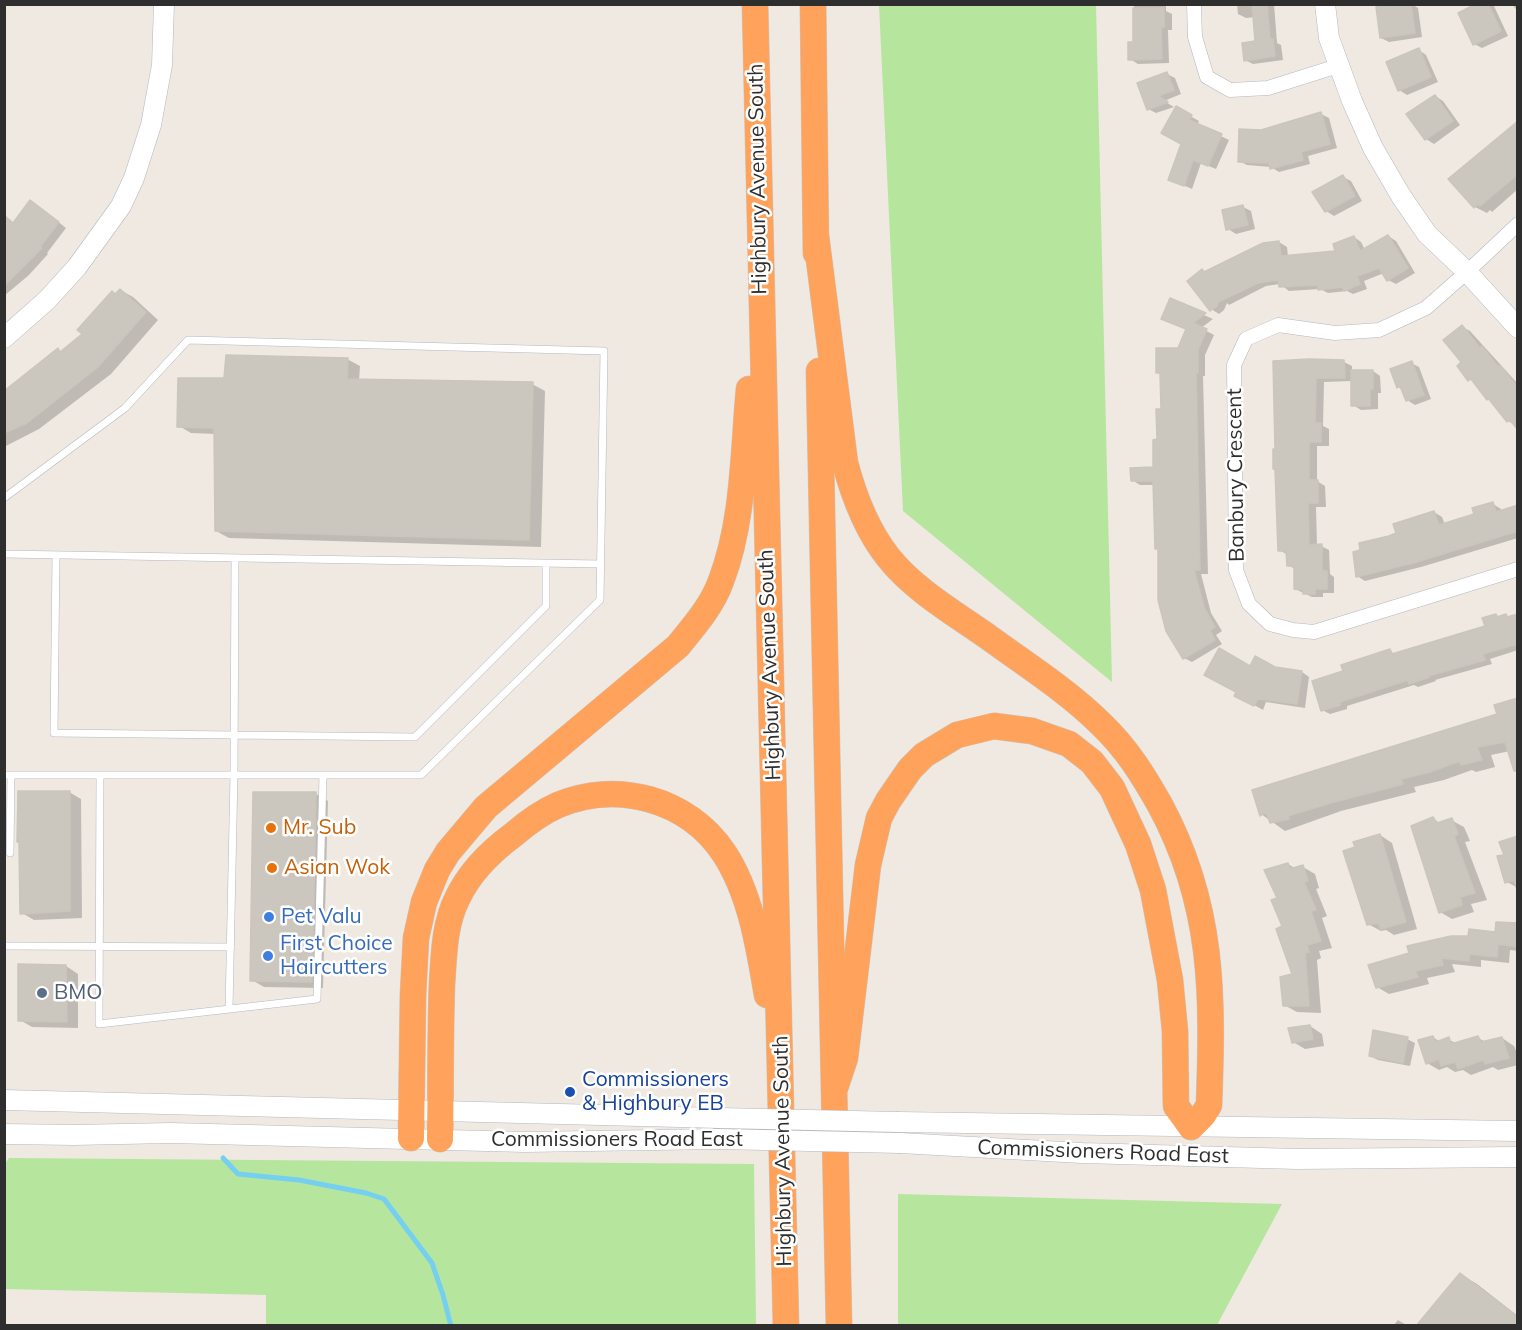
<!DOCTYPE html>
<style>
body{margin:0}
#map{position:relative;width:1522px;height:1330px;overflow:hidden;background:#efe9e1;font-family:Mulish,sans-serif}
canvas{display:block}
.frame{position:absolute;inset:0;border:6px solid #2e2e2e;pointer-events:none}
</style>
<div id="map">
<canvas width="1522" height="1330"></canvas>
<div class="frame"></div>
</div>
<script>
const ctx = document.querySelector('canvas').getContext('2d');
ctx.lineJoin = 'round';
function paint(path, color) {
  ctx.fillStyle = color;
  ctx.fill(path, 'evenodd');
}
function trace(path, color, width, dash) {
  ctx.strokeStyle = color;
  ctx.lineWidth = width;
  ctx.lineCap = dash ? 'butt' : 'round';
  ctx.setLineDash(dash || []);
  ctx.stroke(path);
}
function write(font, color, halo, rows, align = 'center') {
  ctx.font = font + ' Mulish,sans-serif';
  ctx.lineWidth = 5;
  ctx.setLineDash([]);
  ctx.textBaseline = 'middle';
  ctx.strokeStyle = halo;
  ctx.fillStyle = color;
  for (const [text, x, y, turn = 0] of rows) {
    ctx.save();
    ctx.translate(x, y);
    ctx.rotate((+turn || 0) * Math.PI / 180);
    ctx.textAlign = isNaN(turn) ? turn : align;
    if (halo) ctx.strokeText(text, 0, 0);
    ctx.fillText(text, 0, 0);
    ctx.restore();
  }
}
paint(new Path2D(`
 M879,5H1096L1112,682L903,511Z
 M9,1158L754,1164L756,1325L266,1326V1295L5,1289L4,1165Z
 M898,1194L1282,1204L1217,1325L898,1326Z`), '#b6e59e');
paint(new Path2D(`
 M1134,4H1166V11L1172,14V30H1168L1169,63L1138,64L1130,59L1135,43Z
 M1237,4H1274L1277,43L1281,45L1283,60L1253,64L1245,60L1257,42L1255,17L1246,18L1238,14Z
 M1405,4H1411L1418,8L1422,37L1389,42L1381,38Z
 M1479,4L1494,6L1508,36L1482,48L1474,44Z
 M1512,4H1518V12Z
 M1419,50L1426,55L1438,82L1407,95L1399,90Z
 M1167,74L1175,78L1181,94L1164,101L1174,107L1156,113L1148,109Z
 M1435,96L1443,101L1460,125L1434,144L1426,139Z
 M1176,108L1199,121L1197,125L1229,140L1216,169L1201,163L1192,189L1169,179L1182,144Z
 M1321,114L1329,118L1337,148L1308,156L1310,164L1279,172L1271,167L1247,165L1239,161L1261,132Z
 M1518,123V189L1492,212L1490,210L1487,213L1475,207Z
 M1343,177L1351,181L1362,201L1334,216L1326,211Z
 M38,206L66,228L47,253L48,254L29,275L4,296V223L8,220L14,224Z
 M1243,207L1251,211L1255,229L1236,234L1228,229Z
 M1388,236L1396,241L1415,273L1396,284L1388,280L1384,273L1364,281L1367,289L1353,294L1347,291L1328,293L1320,289L1289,291L1280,284L1266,286L1229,305L1227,303L1224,310L1219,314L1211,309L1202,271L1206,273L1279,242L1287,247L1288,257L1337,252L1354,237L1361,242L1365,250Z
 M120,290L133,297L158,320L111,374L39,429L4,447V398L58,350L62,352L85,334Z
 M1170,300L1213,319L1201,328L1214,335L1205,355V376H1203L1208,574H1201L1211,613L1222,631L1216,635L1222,644L1192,662L1184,658L1160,550L1156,548L1155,485H1140L1132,480L1155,469L1163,410L1162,374L1157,372L1179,350L1187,329Z
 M1462,327L1470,331L1518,384V427L1508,421L1493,402L1488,398L1476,383L1469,379L1463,363Z
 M347,359L360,366L359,381L532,384L545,391L541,547L229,538L216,531V434L191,433L179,426L226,380Z
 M1274,362H1344L1352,366V371H1373L1380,376L1381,393H1378V409L1361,410L1353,405L1352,381L1324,382L1323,426L1329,429V446H1317V481L1325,486L1326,507H1316L1317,546H1321L1329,550L1330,574L1334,577V593H1323V597H1312L1295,589V569L1288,565V555L1279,550Z
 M1411,363L1419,367L1431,399L1415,405L1407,400L1403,390L1398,387Z
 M1493,504L1501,509L1502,512L1518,507V538L1421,567L1365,581L1357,576L1398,534L1434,512L1442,517L1445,525L1476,515Z
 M1496,615L1500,617L1506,615L1510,618L1518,615V650L1490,659L1492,664L1435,680L1436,681L1418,687L1414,685L1347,706V709L1330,714L1322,710L1345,672L1390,651L1395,654L1486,627Z
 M1250,668L1302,672L1309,677L1305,708L1266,702L1263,710L1236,695Z
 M1518,700V777L1510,751L1491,755L1495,767L1476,772L1472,770L1444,780L1414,787L1416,792L1341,811L1285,831L1261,814L1254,791L1499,715Z
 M69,792L81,799L82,918L34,920L22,913Z
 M316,794L328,801L323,988L264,987L252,980Z
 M1433,819L1440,823L1451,820L1464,827L1470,841L1465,842L1487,900L1471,904L1474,912L1452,919L1440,912Z
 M1380,835L1392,843L1417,929L1394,935L1386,930L1381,931L1368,924Z
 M1518,839V888L1507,882Z
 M1288,864L1296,869L1303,867L1315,874L1319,888L1316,889L1327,916L1322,918L1332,948L1319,951L1321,958L1317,960L1321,1013L1297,1012L1284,1005L1294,976L1279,899Z
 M1518,925V951L1510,950L1509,963L1481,960V967L1452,964L1455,972L1427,978L1429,984L1389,994L1377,987L1469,938L1496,934Z
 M20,965L66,966L78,974V1028L32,1027L20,1020Z
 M1310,1026L1322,1034L1324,1046L1305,1049L1293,1042Z
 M1433,1037L1440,1042L1448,1039L1457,1044L1478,1038L1486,1042L1502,1038L1514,1046L1518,1055V1065L1498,1070L1493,1067L1471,1075L1463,1070L1455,1072L1447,1067L1439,1070L1427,1063Z
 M1407,1039L1415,1043L1410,1066L1378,1060L1370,1056Z
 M1460,1274L1477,1284L1518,1316V1326Z
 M1398,1320L1408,1326H1393Z`), '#0003');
trace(new Path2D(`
 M223,1158L238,1174L299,1180L366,1193L384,1199L432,1263L443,1295L451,1326`), '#75cff0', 5);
const building = new Path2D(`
 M1252,4H1267L1270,39H1273L1275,56L1244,61L1242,43L1255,41Z
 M1394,4H1411L1415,33L1380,38L1376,7Z
 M1476,4H1488L1501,31L1473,45L1458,13Z
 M1133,8H1164V27H1161L1162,59L1128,60V42H1133Z
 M1419,48L1431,77L1398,91L1386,62Z
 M1167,72L1174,90L1158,96L1168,102L1147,110L1137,83Z
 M1435,95L1453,121L1425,140L1406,114Z
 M1176,106L1192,115L1189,120L1222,134L1208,166L1193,160L1184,186L1168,180L1181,144L1161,133Z
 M1321,112L1330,144L1301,152L1303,160L1270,169L1269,163L1238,162L1239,129L1261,130Z
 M1518,121V174L1480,206L1478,204L1474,208L1448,179Z
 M1343,175L1355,196L1325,212L1312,192Z
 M30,200L59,222L40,247L42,248L4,286V215L13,223Z
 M1243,205L1248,225L1226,230L1222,210Z
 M1388,235L1408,268L1387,281L1379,268L1357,276L1360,284L1344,291L1342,287L1318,290V285L1279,287L1278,280L1258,283L1220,301L1219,300L1217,306L1210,311L1187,281L1202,269L1204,272L1263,243L1279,241L1281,256L1335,251L1333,244L1354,236L1360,251Z
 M120,289L146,312L98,367L27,423L4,433V391L58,348L60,352L82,334L77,330L112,291L115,294Z
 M1170,298L1206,313L1193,323L1207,329L1198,350V373H1196L1200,570H1194L1204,607L1215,627L1210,630L1215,640L1183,659L1166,631L1158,600V549H1155L1153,481H1131L1130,468L1153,467V440L1157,439L1156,409H1161L1160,373H1156V348H1178L1186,329L1161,319Z
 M1462,325L1480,348L1482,346L1498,367L1500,365L1518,388V430L1510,420L1507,422L1488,398L1487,400L1471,379L1468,381L1457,366L1461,362L1443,340Z
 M226,355L348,358L347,379L533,382L529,540L215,531L214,428L177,427L178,378H224Z
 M1309,359L1344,360L1345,378H1316L1315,423H1321V442H1309V480H1318V503H1308L1309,545L1322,544V571H1327V589H1315V594H1303V590L1294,589V566H1287L1286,551H1278L1275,469H1273V449H1275L1273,361Z
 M1412,361L1424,395L1406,401L1400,386L1397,388L1390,369Z
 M1351,370H1373V389H1370V406H1351Z
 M1493,502L1496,512L1518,505V531L1413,563L1356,577L1353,552L1360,550L1359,543L1389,536L1396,533L1393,524L1434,511L1439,525L1474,514L1472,508Z
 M1496,614L1497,617L1506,614L1507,617L1518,614V644L1483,654L1485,660L1428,676L1429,677L1409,684L1408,680L1340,702V705L1321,711L1312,681L1343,671L1341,665L1390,649L1392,654L1485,626L1482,618Z
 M1219,648L1250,666L1255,656L1275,667L1302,671L1297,704L1258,699L1254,706L1234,696L1236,692L1204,675Z
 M1518,698V771H1514L1505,742L1477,747L1482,760L1461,765L1460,761L1430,772L1401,779L1403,784L1327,804L1288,816L1289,819L1270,823L1266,812L1260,816L1252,790L1497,714L1494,705Z
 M18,791H70V911L20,914L19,842H17Z
 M253,792H316L312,982L250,981Z
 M1433,817L1437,823L1452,818L1458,834L1454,836L1475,893L1460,897L1462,905L1439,913L1411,826Z
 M1380,834L1406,922L1381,929L1378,923L1367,925L1343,851L1355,847L1353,842Z
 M1518,836V887H1516L1514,880L1505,883L1497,856L1504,855L1499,842Z
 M1288,863L1290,869L1303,865L1308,881L1304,882L1316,910L1311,911L1321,941L1307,945L1309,952L1305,953L1309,1006H1283L1280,977L1292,974L1276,929L1282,926L1271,900L1277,898L1264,870Z
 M1496,922L1518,923V947L1498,944L1497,957L1469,954V961L1441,958L1443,965L1415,971L1418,977L1376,988L1368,965L1409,953L1407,946L1451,936H1468L1469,929L1495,932Z
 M18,964L66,965L67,1022L18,1021Z
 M1310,1025L1313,1039L1292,1043L1288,1028Z
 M1373,1030L1408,1037L1403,1063L1369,1056Z
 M1433,1036L1436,1042L1449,1037L1451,1044L1478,1036L1481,1042L1502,1037L1509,1058L1485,1064L1483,1060L1458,1069L1455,1062L1441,1066L1439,1059L1426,1064L1418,1040Z
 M1460,1273L1518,1317V1326H1416Z`);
paint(building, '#cbc7bf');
trace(building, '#cbc5ba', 1.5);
const lane = new Path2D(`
 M4,498L125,408L188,340L604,351L600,600L421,775H4
 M4,554L600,564
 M56,555L54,733L415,737L546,606V564
 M100,775L99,1024L317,999L323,775
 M10,853L11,775
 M4,946L231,947
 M229,1009L234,775L235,559`);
const street = new Path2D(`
 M1194,4L1195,37L1207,77L1230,90L1268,88L1341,65
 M1518,224L1467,272L1426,308L1379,330L1335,333L1278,325L1246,339L1234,365L1236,570L1249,604L1270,624L1293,630L1314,632L1518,569`);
const secondary = new Path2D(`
 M1325,4L1329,38L1352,101L1373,148L1401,196L1427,234L1467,272L1518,328
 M4,338L47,300L77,267L121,206L134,178L151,125L162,65L164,4
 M4,1100L719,1118
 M898,1122L1518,1131
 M4,1134L74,1135L171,1133L525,1142L719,1139
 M900,1143L1082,1153L1297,1159L1518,1157`);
const highway = new Path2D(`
 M755,4C762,445 779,885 786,1326
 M813,4L816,253
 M816,236L845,463C854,497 866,529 888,557C915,591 956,614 991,639C1028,666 1069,692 1102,725C1127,749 1143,775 1160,805C1214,905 1213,995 1209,1105L1203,1115L1191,1127L1176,1106L1175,1031L1170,980L1153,890L1138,844L1112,788L1092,762L1069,744L1032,731L994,726L957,735L924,755L910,769L888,801L879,818L868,865L845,1058L835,1088
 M819,371L839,1326
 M411,1138L413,995L416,938L424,902L437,870L448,852L486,807L678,646C694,626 712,606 721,581C744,521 743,453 749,389
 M440,1139C441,1087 440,1036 442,984C444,956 444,925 457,899C469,873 490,852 513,835C527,823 542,812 558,805C617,780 688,799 724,853C751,894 759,948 767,995`);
trace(lane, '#b4b7c1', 8);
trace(street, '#b4b7c1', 15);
trace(secondary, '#b4b7c1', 21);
trace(highway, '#c9c9c9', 27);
trace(lane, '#fff', 7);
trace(street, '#fff', 14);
trace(secondary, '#fff', 20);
trace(highway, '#ffa35c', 26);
const secondaryBridge = new Path2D(`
 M719,1118L898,1122
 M719,1139L900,1143`);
trace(secondaryBridge, '#b4b7c1', 21, []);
trace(secondaryBridge, '#fff', 20);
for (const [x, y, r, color] of [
 [271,828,6,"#e8710a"],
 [272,868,6,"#e8710a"],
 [269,917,6,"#3f7fe0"],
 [268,956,6,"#3f7fe0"],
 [42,993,6,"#5c6f8a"],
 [570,1092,6,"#1a4fb4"]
]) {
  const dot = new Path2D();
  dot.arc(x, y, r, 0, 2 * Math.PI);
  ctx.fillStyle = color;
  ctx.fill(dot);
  trace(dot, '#fff', 2);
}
write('21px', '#2e2e2e', '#fff', [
 ["Highbury Avenue South",758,179,-91],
 ["Banbury Crescent",1236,475,-91],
 ["Highbury Avenue South",770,665,-92],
 ["Commissioners Road East",617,1140],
 ["Highbury Avenue South",783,1151,-91],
 ["Commissioners Road East",1103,1152,2]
]);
write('21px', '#c56008', '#fff', [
 ["Mr. Sub",283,828],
 ["Asian Wok",284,868]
], 'left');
write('21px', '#366cbe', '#fff', [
 ["Pet Valu",281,917],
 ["First Choice",280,944],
 ["Haircutters",280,968]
], 'left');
write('21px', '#4e5e75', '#fff', [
 ["BMO",54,993]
], 'left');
write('21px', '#164399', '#fff', [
 ["Commissioners",582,1080],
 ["& Highbury EB",582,1104]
], 'left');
</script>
